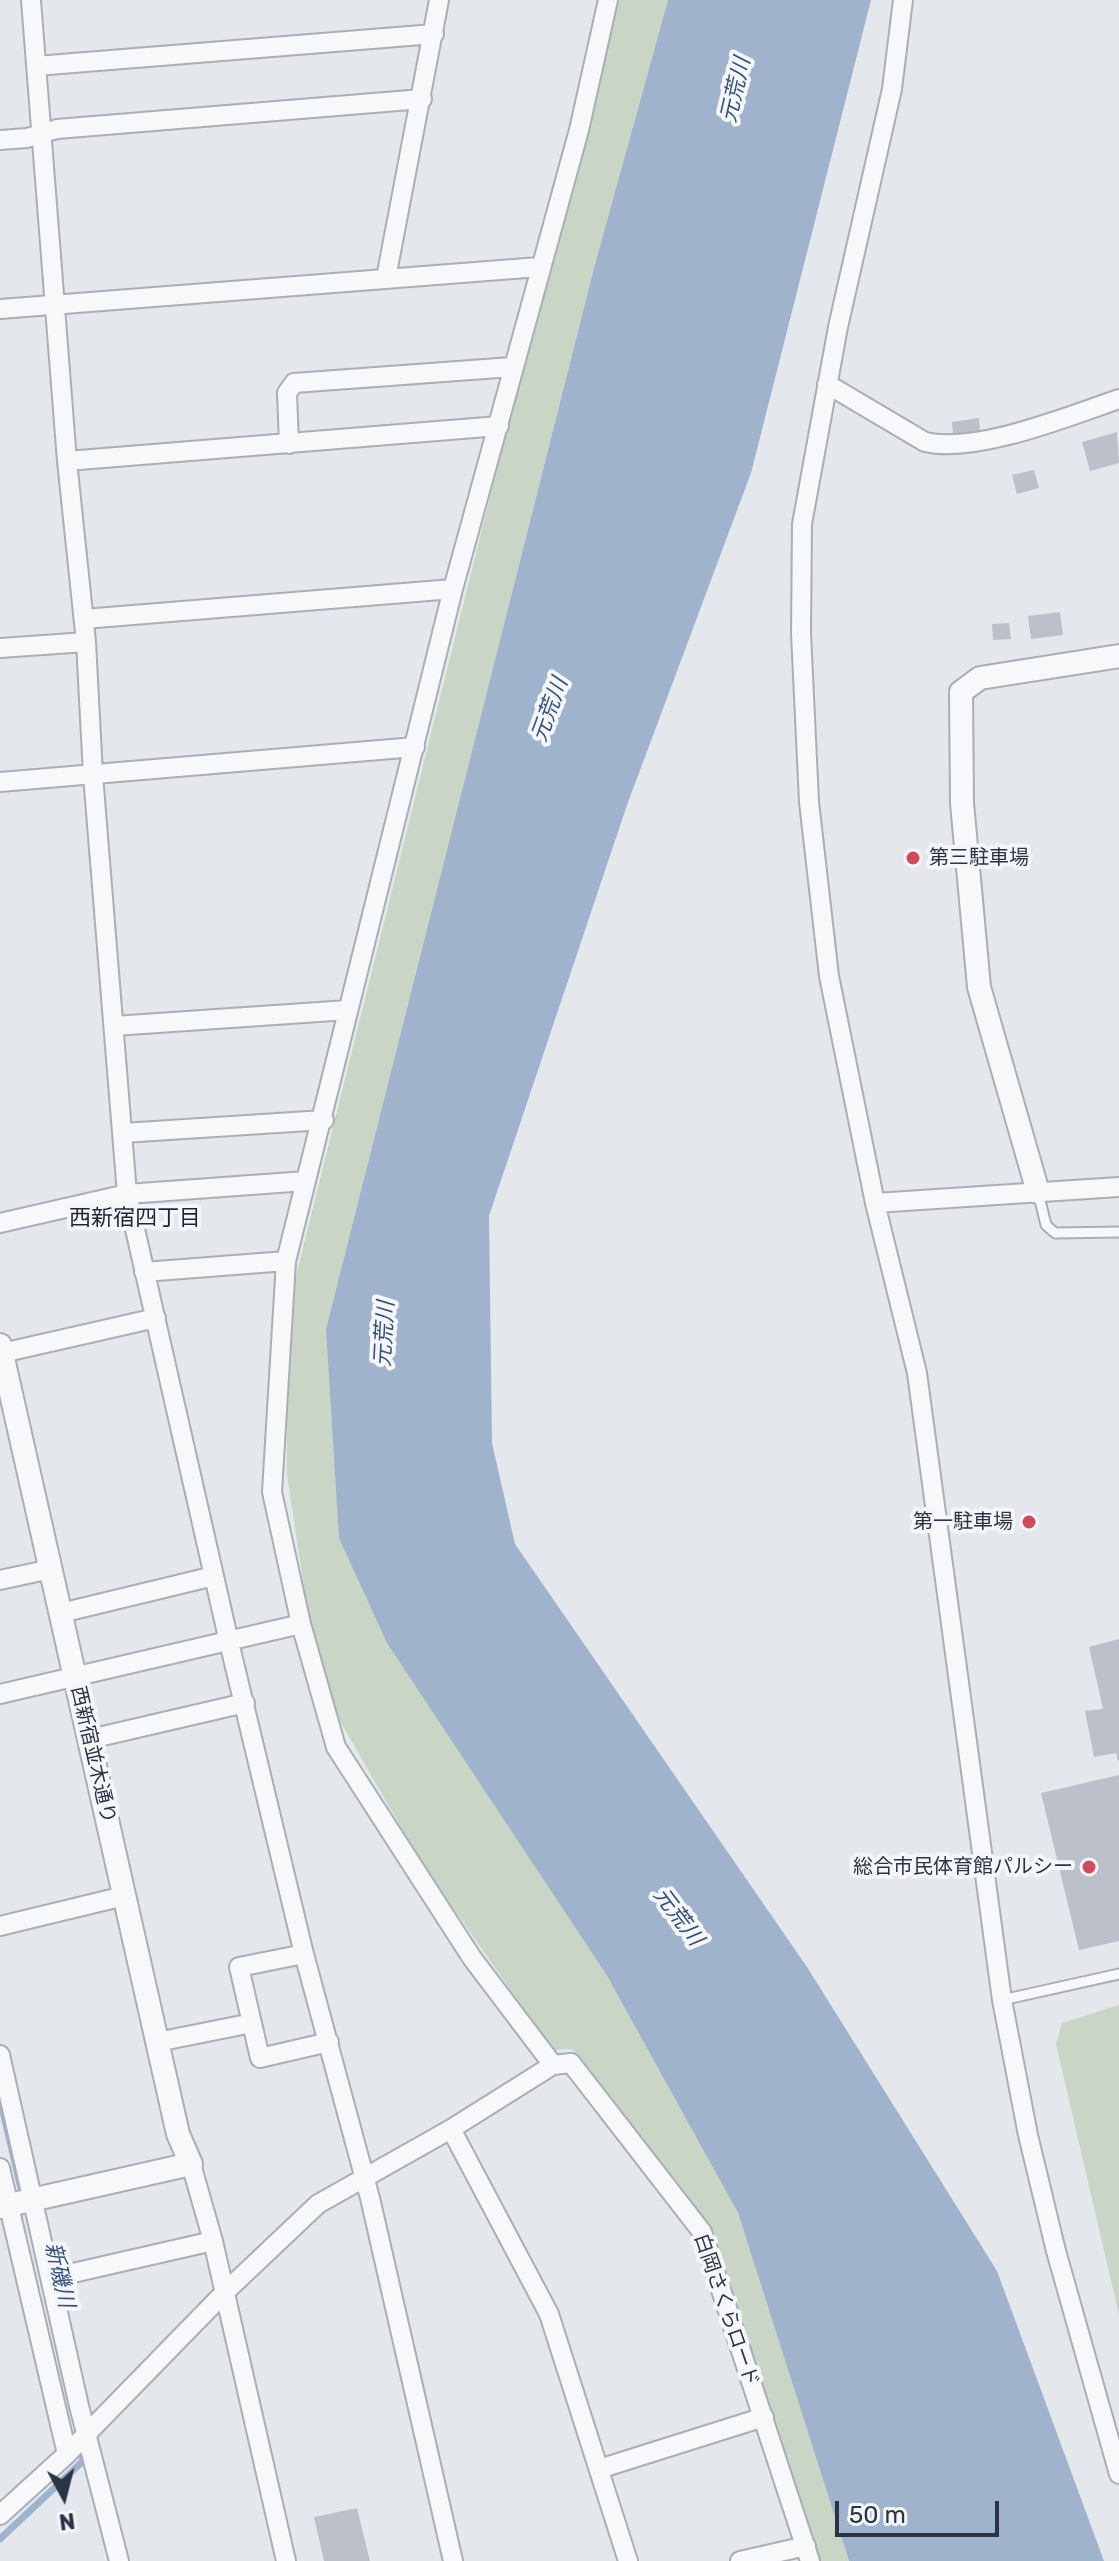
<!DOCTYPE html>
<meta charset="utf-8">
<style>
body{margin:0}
#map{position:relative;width:1119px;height:2561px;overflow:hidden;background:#e4e7ec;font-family:Rubik,sans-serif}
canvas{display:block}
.north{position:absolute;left:24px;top:2457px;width:80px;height:80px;-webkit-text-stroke:6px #f4f6f9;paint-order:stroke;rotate:173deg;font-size:22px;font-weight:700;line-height:32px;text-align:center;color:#2b3445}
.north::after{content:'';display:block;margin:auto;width:28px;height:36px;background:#2b3445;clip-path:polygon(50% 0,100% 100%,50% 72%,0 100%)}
.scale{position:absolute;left:835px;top:2501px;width:164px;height:36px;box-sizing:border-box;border:4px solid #2b3445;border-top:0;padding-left:10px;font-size:24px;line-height:28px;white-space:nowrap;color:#2b3445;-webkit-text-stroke:6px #f4f6f9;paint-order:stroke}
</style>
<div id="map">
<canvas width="1119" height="2561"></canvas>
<div class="north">N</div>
<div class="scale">50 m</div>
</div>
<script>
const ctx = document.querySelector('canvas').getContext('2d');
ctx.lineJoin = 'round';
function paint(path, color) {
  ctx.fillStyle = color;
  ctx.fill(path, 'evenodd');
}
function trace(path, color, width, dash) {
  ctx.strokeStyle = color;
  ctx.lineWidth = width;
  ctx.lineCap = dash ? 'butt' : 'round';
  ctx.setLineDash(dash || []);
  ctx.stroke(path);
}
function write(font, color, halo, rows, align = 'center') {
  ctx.font = font + ' Rubik,"Noto Sans JP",sans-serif';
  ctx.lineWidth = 8;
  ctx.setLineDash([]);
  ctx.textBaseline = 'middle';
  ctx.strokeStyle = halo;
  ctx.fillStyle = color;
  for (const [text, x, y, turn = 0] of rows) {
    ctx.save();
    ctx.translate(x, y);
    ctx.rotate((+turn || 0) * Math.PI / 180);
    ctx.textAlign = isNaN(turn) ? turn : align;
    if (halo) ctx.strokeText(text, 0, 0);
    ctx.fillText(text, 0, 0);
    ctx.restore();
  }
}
paint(new Path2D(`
 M607,0H668L594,268L326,1329L606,1974L738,2213L849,2561H820L713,2230L572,2049L553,2050L422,1864L340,1721L309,1622L287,1474L286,1316L563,204Z
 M1119,2005V2315L1056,2044L1062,2023Z`), '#c9d6c5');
paint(new Path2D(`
 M668,0H871L751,473L627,805L489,1216L492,1443L515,1544L807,1967L997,2271L1104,2561H849L738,2213L606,1974L387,1643L339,1538L326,1329L594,268Z`), '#9fb4cc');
trace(new Path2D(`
 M0,2098L23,2197
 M0,2539L83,2461L79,2443`), '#9fb4cc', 7);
paint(new Path2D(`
 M979,418L980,432L953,435L952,422Z
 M1117,432L1119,463L1090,471L1082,442Z
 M1034,470L1039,488L1017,494L1012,475Z
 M1060,612L1063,635L1031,639L1028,616Z
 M1009,623L1011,639L993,640L992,624Z
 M1119,1639V1760L1118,1761L1116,1753L1094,1757L1085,1711L1103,1709L1089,1647Z
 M1119,1775V1941L1079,1950L1041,1793Z
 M357,2508L370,2561H324L314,2517Z`), '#bbc0ca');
const service = new Path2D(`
 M1038,1192L1046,1225L1055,1233L1119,1232
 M1002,2000L1119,1974`);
const minor = new Path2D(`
 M31,0L67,461L86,642L93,775L127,1194L229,1642L304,1954L370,2198L453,2561
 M903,0L892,89L838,327L802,524L801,633L809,802L829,976L875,1203L917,1373L1002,2000L1028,2135L1056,2251L1119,2474
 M36,66L434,34
 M0,140L27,138L57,129L422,99
 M386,278L439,0
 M0,309L539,267
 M827,384L925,442C976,454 1069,416 1119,399
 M289,444L287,393L294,383L512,367
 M67,461L499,426
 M84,619L453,589
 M0,648L86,642
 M0,782L415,747
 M114,1026L348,1010
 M123,1133L324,1120
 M875,1203L1119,1187
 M0,1223L127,1194L306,1181
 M144,1272L286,1261
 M2,1353L156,1318
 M0,1580L51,1569
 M61,1613L214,1576
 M0,1694L301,1624
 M90,1739L245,1703
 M0,1926L124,1896
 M304,1954L239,1967L260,2058L329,2042
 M157,2042L252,2023
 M0,2055L79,2406L119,2561
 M553,2065L472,1958L336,1747L301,1624L272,1492L286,1261L453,589L579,130L608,0
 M451,2129L549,2314L628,2561
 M191,2164L213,2241L286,2561
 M0,2168L67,2454
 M51,2278L213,2241
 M599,2469L764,2417
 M0,2515L67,2454L224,2293L318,2204L451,2129L553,2065L571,2063L702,2232L810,2561
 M740,2561L806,2546`);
const tertiary = new Path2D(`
 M1038,1192L979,987L962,803L961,692L980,678L1119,656
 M0,1345L178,2134L191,2164L0,2207`);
trace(service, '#a9aeb7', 13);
trace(minor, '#a9aeb7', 22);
trace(tertiary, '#a9aeb7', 26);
trace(service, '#f7f8fa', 9);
trace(minor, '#f7f8fa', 18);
trace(tertiary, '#f7f8fa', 22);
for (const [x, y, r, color] of [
 [913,858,8,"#d1495b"],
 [1029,1522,8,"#d1495b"],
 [1089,1867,8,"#d1495b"]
]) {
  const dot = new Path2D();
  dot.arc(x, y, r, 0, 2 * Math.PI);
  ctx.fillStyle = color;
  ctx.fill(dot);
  trace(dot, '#f4f6f9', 3);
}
write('20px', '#2b3445', '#f4f6f9', [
 ["第三駐車場",929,858,"left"],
 ["第一駐車場",1013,1522],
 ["総合市民体育館パルシー",1073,1867]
], 'right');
write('20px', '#2b3445', '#f4f6f9', [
 ["西新宿並木通り",93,1755,77],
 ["白岡さくらロード",726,2310,71]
]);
write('italic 22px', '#34527a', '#f4f6f9', [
 ["元荒川",736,90,-77],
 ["元荒川",550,710,-70],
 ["元荒川",385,1334,-87],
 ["元荒川",678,1917,53],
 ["新磯川",59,2275,77]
]);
write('22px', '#1d2536', '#f4f6f9', [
 ["西新宿四丁目",135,1219]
]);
</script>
